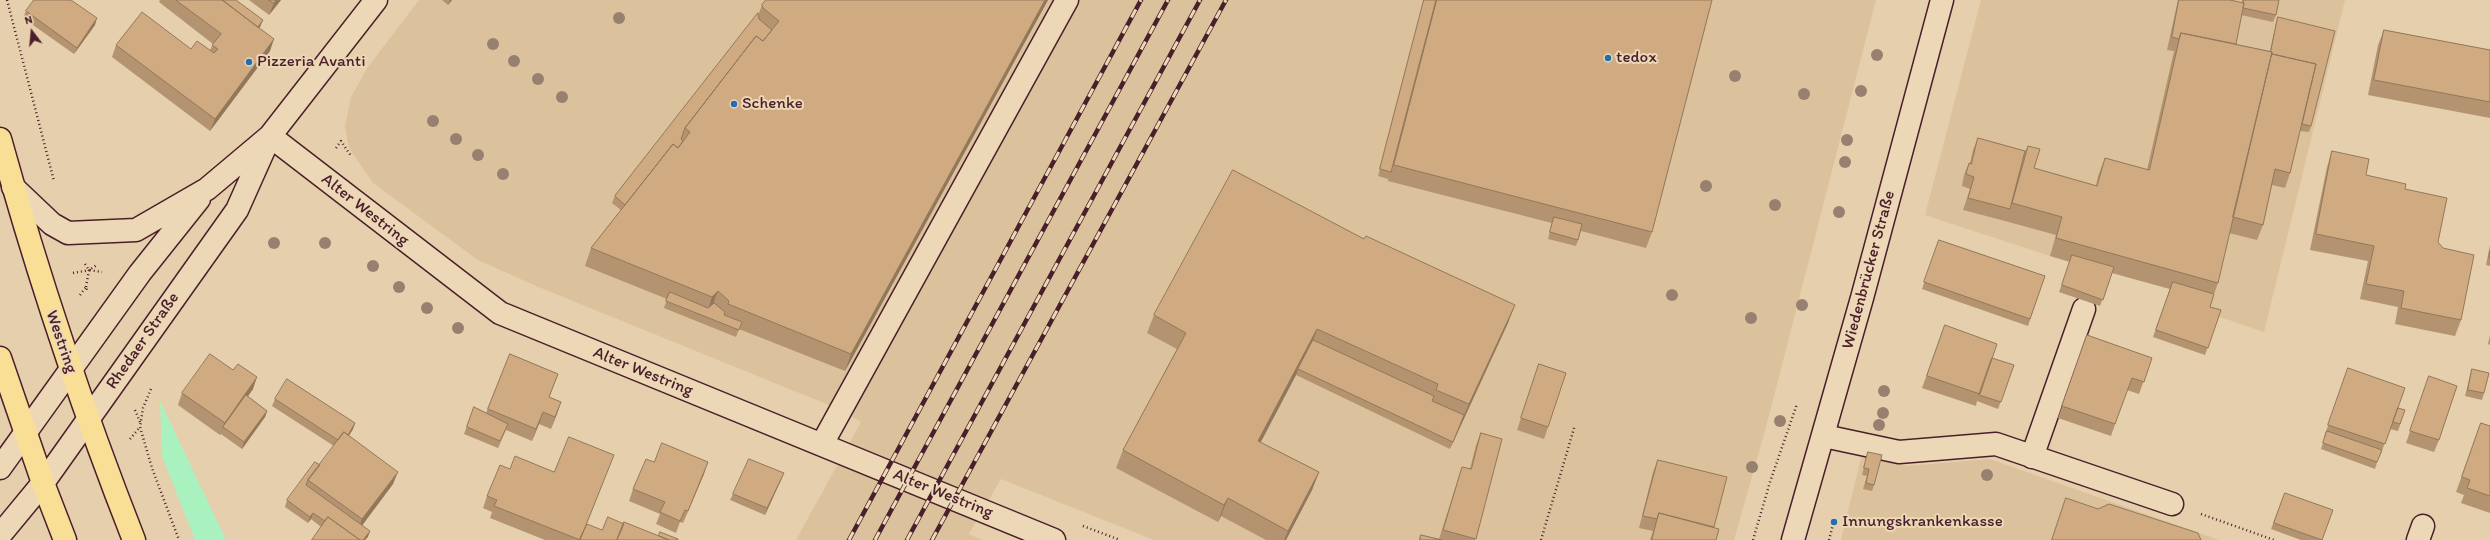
<!DOCTYPE html>
<meta charset="utf-8">
<style>
body{margin:0}
#map{position:relative;width:2490px;height:540px;overflow:hidden;background:#e6cfac;font-family:Itim,sans-serif}
canvas{display:block}
.north{position:absolute;left:12px;top:12px;width:40px;height:40px;-webkit-text-stroke:3px #ecd8b6;paint-order:stroke;rotate:344deg;font-size:11px;font-weight:700;line-height:16px;text-align:center;color:#4a1f2b}
.north::after{content:'';display:block;margin:auto;width:14px;height:18px;background:#4a1f2b;clip-path:polygon(50% 0,100% 100%,50% 72%,0 100%)}
</style>
<div id="map">
<canvas width="2490" height="540"></canvas>
<div class="north">N</div>
</div>
<script>
const ctx = document.querySelector('canvas').getContext('2d');
ctx.lineJoin = 'round';
function paint(path, color) {
  ctx.fillStyle = color;
  ctx.fill(path, 'evenodd');
}
function trace(path, color, width, dash) {
  ctx.strokeStyle = color;
  ctx.lineWidth = width;
  ctx.lineCap = dash ? 'butt' : 'round';
  ctx.setLineDash(dash || []);
  ctx.stroke(path);
}
function write(font, color, halo, rows, align = 'center') {
  ctx.font = font + ' Itim,sans-serif';
  ctx.lineWidth = 4;
  ctx.setLineDash([]);
  ctx.textBaseline = 'middle';
  ctx.strokeStyle = halo;
  ctx.fillStyle = color;
  for (const [text, x, y, turn = 0] of rows) {
    ctx.save();
    ctx.translate(x, y);
    ctx.rotate((+turn || 0) * Math.PI / 180);
    ctx.textAlign = isNaN(turn) ? turn : align;
    if (halo) ctx.strokeText(text, 0, 0);
    ctx.fillText(text, 0, 0);
    ctx.restore();
  }
}
paint(new Path2D(`
 M419,0H1876L1766,427L1734,540H1154L1001,479L969,534L982,540H796L861,422L841,410L536,286L478,260L373,183L349,148L345,126L351,97L368,67Z
 M1981,0H2345L2264,332L2167,299L2170,289L2050,256L1925,215Z
 M1862,454L1906,466L1990,459L2219,540H1841Z`), '#dcc19d');
paint(new Path2D(`
 M160,401L226,540H195L162,456Z`), '#a9f2c0');
const lane = new Path2D(`
 M1824,436L1899,452L1996,444L2172,504
 M822,444L1067,0
 M2032,457L2084,309
 M2418,540L2423,526`);
const street = new Path2D(`
 M270,136L500,313L1054,540
 M13,187L52,224L68,233L136,230L207,189L270,136L376,0
 M0,468L140,273L199,199
 M0,535L43,483L237,210L270,136`);
const secondary = new Path2D(`
 M1793,540L1862,298L1942,0`);
const primary = new Path2D(`
 M0,139C38,276 82,408 134,540
 M0,358L43,483L65,540`);
trace(lane, '#4a1f2b', 25);
trace(street, '#4a1f2b', 25);
trace(secondary, '#4a1f2b', 25);
trace(primary, '#4a1f2b', 25);
trace(new Path2D(`
 M7,0L54,181
 M336,148L341,141L351,156
 M85,264L89,270L102,272
 M73,273L90,270
 M86,287L89,270L97,265
 M80,295L86,287L88,292
 M151,389L143,408L140,427L152,468L179,540
 M135,410L140,422
 M130,439L140,427
 M2201,514L2274,540
 M1083,526L1120,540
 M1541,540L1575,425
 M1753,540L1770,482L1797,404
 M1829,540L1835,517`), '#4a1f2b', 2.5, [1, 3]);
trace(lane, '#ecd8b6', 22);
trace(street, '#ecd8b6', 22);
trace(secondary, '#ecd8b6', 22);
trace(primary, '#f9df96', 22);
const rail = new Path2D(`
 M849,540L1141,0
 M875,540L1168,0
 M907,540L1200,0
 M932,540L1226,0`);
trace(rail, '#4a1f2b', 4.5);
trace(rail, '#ecd8b6', 3, [9]);
ctx.fillStyle = '#988071';
for (const [x, y] of [
 [619,18],
 [493,44],
 [1877,55],
 [514,61],
 [1735,76],
 [538,79],
 [1861,91],
 [1804,94],
 [562,97],
 [433,121],
 [456,139],
 [1847,140],
 [478,155],
 [1845,162],
 [503,174],
 [1706,186],
 [1775,205],
 [1839,212],
 [274,243],
 [325,243],
 [373,266],
 [399,287],
 [1672,295],
 [1802,305],
 [427,308],
 [1751,318],
 [458,328],
 [1884,391],
 [1883,413],
 [1780,421],
 [1879,425],
 [1752,467],
 [1987,475]
]) {
  ctx.beginPath();
  ctx.arc(x, y, 6, 0, 2 * Math.PI);
  ctx.fill();
}
paint(new Path2D(`
 M160,0H222L263,20L259,28L270,51L210,131L112,57L116,45L210,50L213,44L159,2Z
 M249,0H281L269,15Z
 M442,0H452L448,5Z
 M1048,0L845,371L739,329L736,337L664,308L667,299L585,266L591,248L621,210L612,203L615,196L758,16L762,5Z
 M1424,0H1712L1652,232L1646,248L1581,231L1576,246L1548,239L1552,223L1388,181V179L1378,176Z
 M2178,0H2230L2242,3V0H2279L2276,15L2273,22L2241,15L2236,44L2270,51L2276,24L2278,17L2311,126L2309,132L2300,131L2290,173L2285,188L2272,185L2263,225L2257,240L2229,233L2218,283L2214,294L2210,307L2221,310L2205,355L2153,337L2170,289L2112,273L2100,306L2059,292L2070,262L2050,256L2056,235L2005,221L1963,210L1970,189L1962,186L1964,175L1969,163H1970L1973,150L1978,138L2025,151L2028,146L2034,168L2096,186L2098,176L2105,158L2147,170L2174,51L2167,50Z
 M26,11L95,25L74,54L23,18Z
 M2384,30L2490,50V118L2368,95L2378,45Z
 M2332,151L2366,175L2405,189L2438,242L2461,320L2455,336L2395,324L2398,307L2360,299L2368,261L2310,250L2327,167Z
 M1939,240L2045,276L2028,326L1922,289Z
 M2490,245V266L2486,265Z
 M1154,315L1508,323L1450,449L1296,375L1260,442L1319,472L1312,490L1286,540H1266L1221,516L1218,522L1116,468L1123,450L1177,349L1147,333Z
 M1945,325L1991,362L2014,365L1998,409L1977,401L1976,406L1922,388Z
 M2087,335L2152,358L2139,394L2127,390L2111,436L2058,418Z
 M2490,335V345L2488,344Z
 M510,354L558,374L549,397L561,402L551,429L539,424L532,441L506,430L498,448L464,434L474,407L486,413Z
 M1539,364L1548,427L1544,439L1517,430Z
 M2348,368L2398,408L2405,410L2398,431L2390,429L2380,456H2379L2375,469L2321,449L2325,437H2324Z
 M2472,369L2484,393L2482,400L2465,396L2470,376Z
 M2429,376L2439,440L2434,452L2406,443Z
 M253,389L248,396L267,411L265,417L242,449L221,434L220,435L178,405L182,393Z
 M275,399L355,423L353,429L349,436L393,484L362,525L368,537L321,527L311,519L308,523L285,507L287,500L320,465L334,446L272,406Z
 M2481,423L2490,426V513L2461,503L2464,495L2456,492Z
 M1481,433L1502,439L1475,540H1419L1421,535L1439,539L1458,479L1462,467L1470,469L1476,445Z
 M1868,452L1874,485L1872,491L1863,489L1867,476L1862,475Z
 M1658,460L1714,527L1716,540H1650L1653,531L1639,528L1653,472Z
 M654,462L704,474L683,523L680,522L676,533L656,524L660,514L629,501L633,489Z
 M609,467L585,528L602,530L624,524L659,536L678,540H545L490,518L492,512L483,508L487,496L510,469L554,472Z
 M781,480L765,515L730,500L733,494Z
 M2285,493L2322,540H2301L2271,529Z
 M2066,498L2098,509L2201,540H2052Z`), '#b39370');
paint(new Path2D(`
 M276,0H281L269,15L274,3Z
 M450,0H452L448,5Z
 M1045,0H1048L845,371L851,354Z
 M97,18L95,25L74,54L77,48Z
 M263,20L260,27L252,37L255,31Z
 M274,39L270,51L210,131L215,119Z
 M718,291L711,309L706,315L712,297Z
 M1515,305L1508,323L1450,449L1464,415L1469,404Z
 M1317,329L1311,347L1298,369L1296,375L1252,459L1258,441Z
 M257,377L253,389L225,428L223,427L220,435L225,423Z
 M561,402L557,414L551,429L555,417Z
 M267,411L265,417L242,449L244,442Z
 M543,412L539,424L532,441L536,429Z
 M355,423L353,429L342,446L345,439Z
 M708,462L704,474L683,523L688,511Z
 M398,472L393,484L358,531L362,519Z
 M1319,472L1312,490L1286,540H1284L1288,531Z
 M784,473L781,480L765,515L767,508Z
 M1228,498L1221,516L1218,522L1224,505Z
 M313,513L311,519L308,523L310,517Z
 M370,531L368,537L365,540H363Z`), '#92785b');
const building = new Path2D(`
 M34,0H71L97,18L77,48L26,11Z
 M176,0H222L274,39L215,119L116,45L142,12L191,49L197,41L214,53L218,49L212,45L221,34Z
 M223,0H236L263,20L258,27Z
 M269,0H276L274,3Z
 M766,0H1045L851,354L728,304L729,301L718,291L712,297L591,248L673,144L678,148L690,132L685,128L756,36L763,41L779,21L763,8L762,5Z
 M1424,0H1436L1391,172L1380,169Z
 M1437,0H1712L1652,232L1394,165Z
 M2179,0H2230L2244,3L2236,44L2181,33L2179,39L2172,37Z
 M2244,0H2279L2276,15L2243,8L2244,3H2243Z
 M758,13L759,19L772,30L763,41L756,36L685,128L681,139L683,141L678,148L673,144L625,205L615,196Z
 M2278,17L2335,31L2311,126L2302,124L2316,64L2272,54V52L2271,51Z
 M2384,30L2490,50V102L2374,80Z
 M2181,33L2272,52L2218,283L2056,238L2062,217L2012,203L2028,146L2040,149L2034,168L2097,186L2105,158L2149,170Z
 M2272,54L2316,64L2290,173L2275,169L2263,225L2233,217Z
 M1978,138L2025,151L2010,209L1968,198L1974,177L1966,174L1969,163L1971,164Z
 M2332,151L2369,159L2366,175L2406,184L2405,189L2447,198L2438,242L2443,248L2474,255L2461,320L2401,308L2404,291L2366,284L2374,246L2316,234Z
 M1233,170L1364,239L1366,236L1515,305L1469,404L1436,390L1438,384L1317,329L1258,441L1319,472L1288,531L1228,498L1224,505L1123,450L1186,333L1154,315Z
 M1554,217L1582,224L1578,240L1550,232Z
 M1939,240L2045,276L2030,319L1924,282Z
 M2490,251V259L2489,258Z
 M2072,255L2114,267L2103,300L2062,285Z
 M2173,282L2214,294L2210,307L2221,310L2208,348L2156,330Z
 M670,292L708,308L714,303L725,312L724,315L742,322L739,330L666,301Z
 M1945,325L1997,344L1980,394L1927,376Z
 M2087,335L2152,358L2144,382L2132,378L2115,424L2062,406Z
 M1313,340L1434,396L1432,401L1464,415L1453,442L1298,369Z
 M210,354L233,370L238,364L257,377L225,423L182,393Z
 M510,354L558,374L549,397L561,402L555,417L543,412L536,429L488,409Z
 M1992,358L2014,365L2001,402L1979,395Z
 M1539,364L1566,373L1548,427L1521,418Z
 M2348,368L2405,388L2385,444L2328,425Z
 M2472,369L2489,373L2484,393L2468,390Z
 M2429,376L2457,386L2439,440L2410,431Z
 M287,379L355,423L348,435L344,432L338,440L275,399Z
 M246,395L267,411L244,442L223,427Z
 M474,407L508,424L500,441L467,427Z
 M2398,408L2405,410L2400,424L2393,422Z
 M2481,423L2490,426V496L2467,488L2470,480L2462,477Z
 M2327,431L2382,450L2377,462L2323,443Z
 M344,432L398,472L362,519L308,480Z
 M1481,433L1502,439L1476,539L1443,530L1462,467L1471,469Z
 M569,437L614,455L580,540L494,506L497,500L487,496L500,465L510,469L515,456L554,472Z
 M662,443L708,462L688,511L685,510L680,521L660,512L665,502L633,489L646,459L654,462Z
 M1868,452L1882,455L1874,485L1866,483L1869,469L1864,468Z
 M749,459L784,473L767,508L733,494Z
 M1658,460L1727,477L1714,527L1659,513L1657,519L1643,516Z
 M315,462L320,465L308,480L306,485L370,531L363,540H360L328,517L325,521L313,513L310,517L287,500Z
 M2285,493L2333,510L2322,540L2274,523Z
 M2066,498L2098,509L2109,504L2198,533L2201,540H2052Z
 M1659,513L1719,529L1716,540H1652Z
 M328,517L360,540H312Z
 M608,517L624,524L617,540H579L587,524L602,530Z
 M624,522L669,540H617Z
 M660,532L678,539V540H669L659,536Z
 M1421,535L1442,540H1420Z`);
paint(building, '#d0ab82');
trace(building, '#92785b', 1);
for (const [x, y, r, color] of [
 [1608,58,4,"#1f6fb2"],
 [249,62,4,"#1f6fb2"],
 [734,104,4,"#1f6fb2"],
 [1834,522,4,"#1f6fb2"]
]) {
  const dot = new Path2D();
  dot.arc(x, y, r, 0, 2 * Math.PI);
  ctx.fillStyle = color;
  ctx.fill(dot);
  trace(dot, '#ecd8b6', 1.5);
}
write('17px', '#4a1f2b', '#ecd8b6', [
 ["tedox",1616,58],
 ["Pizzeria Avanti",257,62],
 ["Schenke",742,104],
 ["Innungskrankenkasse",1842,522]
], 'left');
write('17px', '#4a1f2b', '#ecd8b6', [
 ["Alter Westring",365,210,38],
 ["Wiedenbrücker Straße",1869,270,-75],
 ["Rhedaer Straße",143,341,-55],
 ["Westring",61,342,71],
 ["Alter Westring",643,372,22],
 ["Alter Westring",943,494,22]
]);
</script>
